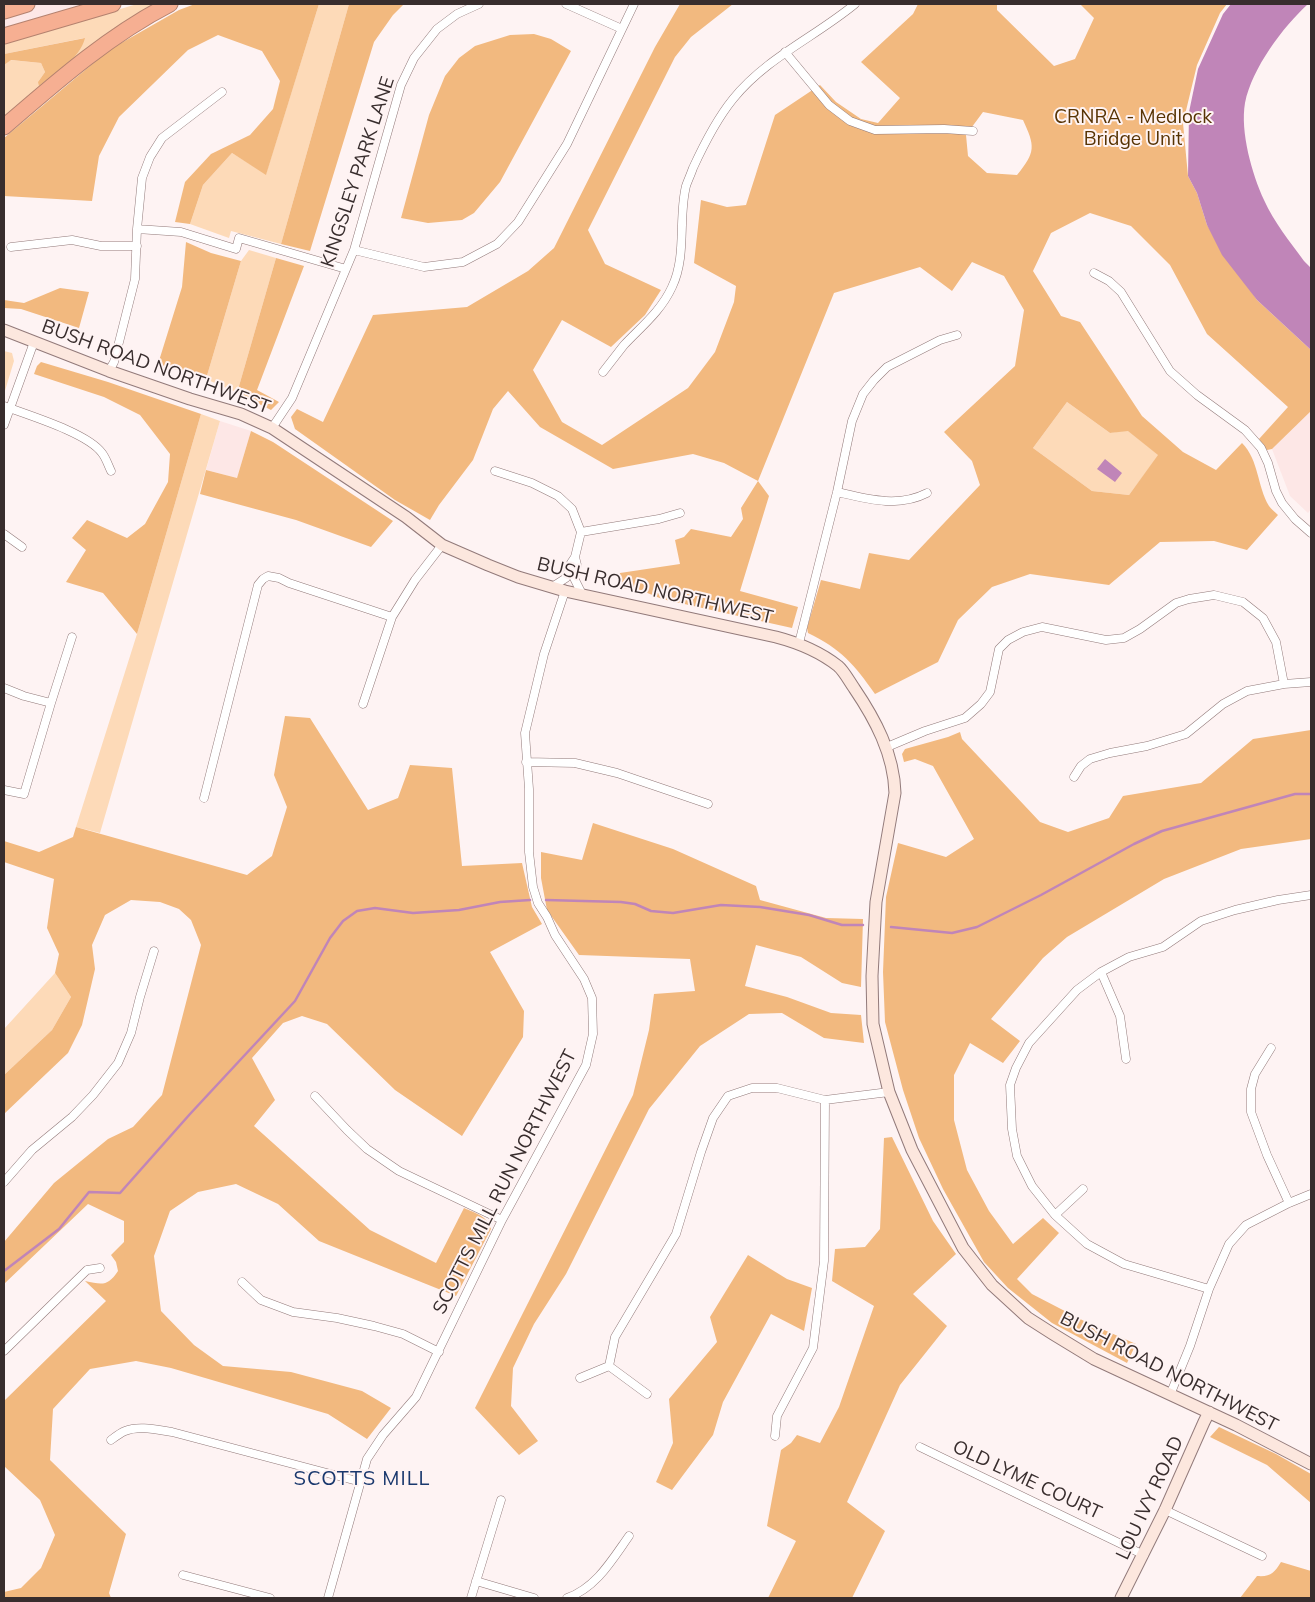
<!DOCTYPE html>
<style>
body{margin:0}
#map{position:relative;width:1315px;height:1602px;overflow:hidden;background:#fef3f3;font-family:Mulish,sans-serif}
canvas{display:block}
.frame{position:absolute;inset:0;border:5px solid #382d2d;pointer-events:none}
</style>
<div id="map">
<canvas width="1315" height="1602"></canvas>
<div class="frame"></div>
</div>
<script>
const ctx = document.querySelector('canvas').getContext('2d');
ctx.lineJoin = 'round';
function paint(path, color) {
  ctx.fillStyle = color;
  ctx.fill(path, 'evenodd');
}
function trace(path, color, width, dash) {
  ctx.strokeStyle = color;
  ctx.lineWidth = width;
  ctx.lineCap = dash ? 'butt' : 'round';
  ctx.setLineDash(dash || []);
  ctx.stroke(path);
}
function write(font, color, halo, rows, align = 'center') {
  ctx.font = font + ' Mulish,sans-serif';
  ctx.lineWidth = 4;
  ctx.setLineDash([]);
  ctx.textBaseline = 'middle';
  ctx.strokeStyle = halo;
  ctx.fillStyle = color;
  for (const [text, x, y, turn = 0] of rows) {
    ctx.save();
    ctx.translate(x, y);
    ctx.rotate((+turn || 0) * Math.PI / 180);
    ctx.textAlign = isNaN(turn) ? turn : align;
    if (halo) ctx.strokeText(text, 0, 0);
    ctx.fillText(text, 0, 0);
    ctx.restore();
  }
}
paint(new Path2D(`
 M4,4H92L4,28Z
 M1311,411V509L1308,513L1290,496L1272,449Z
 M220,421L251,431L237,478L206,470Z`), '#fde7e6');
paint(new Path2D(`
 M137,4H163L4,122V65L10,60L41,63L45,72L38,82L84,38L4,54V44Z
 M319,4H349L281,244L231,231L229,238L190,224L203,185L232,153L266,174Z
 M249,250L276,258L237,393L206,379L241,261Z
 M4,351L12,353L14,361L4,394Z
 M1067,402L1110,433L1128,430L1159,455L1129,495L1092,491L1033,448Z
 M201,414L220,421L100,833L76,827L137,634Z
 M55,973L71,997L52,1030L4,1075V1029Z`), '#fddab8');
paint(new Path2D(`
 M195,4H319L266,175L232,153L203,185L190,224L175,222L185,182L211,154L250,135L273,109L280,81L262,51L218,35L188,50L119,117L99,156L92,201L4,196V138L109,50L179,10Z
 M349,4H404L393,15L374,42L310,251L281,244Z
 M680,4H733L691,37L675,57L588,230L605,264L661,290L645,315L611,347L562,320L533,370L562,422L602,445L688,388L715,352L734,302L736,286L694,263L701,200L727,207L746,205L775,115L820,85L836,102L861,119L878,123L900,98L861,62L913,14L918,4H997V10L1054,66L1075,59L1094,18L1080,4H1227L1220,13L1197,65L1183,123L1188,176L1197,193L1207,225L1257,300L1311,350V411L1272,449L1267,450L1259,439L1288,407L1207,334L1170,265L1131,226L1090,213L1051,233L1033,271L1061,316L1080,322L1142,416L1183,452L1216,470L1242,443C1259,460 1257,486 1269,506C1271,509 1275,512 1278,515L1247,550L1214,541L1160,542L1109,585L1030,574L992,587L958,620L938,662L875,694C854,664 841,649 808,633L807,628L821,580L860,589L869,553L909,560L980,485L972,461L944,432L1015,366L1024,310L1004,276L972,262L952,291L920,267L834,293L758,481L769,496L740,591L798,607L792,628L662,599L645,592L616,587L620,573L680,564L675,540L684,537L691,529L731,537L743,519L741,508L758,481L724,463L693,454L613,469L540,427L508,391L493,409L473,460L439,505L430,520L395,500L295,429L291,417L297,409L323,422L373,315L467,307L528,271L554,248L655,47ZM983,112L1023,120C1035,146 1036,152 1017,175L987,173L968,156L966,135ZM1067,402L1110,433L1128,431L1158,455L1129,495L1092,491L1033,448Z
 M534,34L551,39L571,51L500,182L474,213L462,220L428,223L401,218L429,115L445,76L459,58L475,46L510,35Z
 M85,38C80,59 55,73 39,86L38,82L45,72L41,63L11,60L4,65V54Z
 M186,242L211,253L241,261L206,379L158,364L182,287Z
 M276,258L304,266L257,390L279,402L271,410L237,393Z
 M60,288L89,292L79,328L21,309L4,308V300L24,303Z
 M41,362L108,382L201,414L137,634L103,593L66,582L86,550L72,538L87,520L127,538L145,524L168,482L170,454L140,415L104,397L34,374L37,366Z
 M251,431L273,442L393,521L371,547L296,520L200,494L206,470L237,478Z
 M285,716L310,718L368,810L398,798L410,765L452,768L462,866L522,863L532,907L542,924L490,952L524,1011L523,1037L462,1136L395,1090L327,1024L302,1016L283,1023L252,1058L275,1100L254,1126L370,1230L436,1263L464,1208C475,1213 488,1216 491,1229L456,1296L319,1241L278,1204L236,1184L198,1192L170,1211L154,1256L161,1311L194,1345L223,1366L291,1372L362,1391L391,1408L367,1439L328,1414L171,1368L136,1361L90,1369L53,1409L50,1460L126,1534L109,1593L111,1598H4V1592L21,1588L41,1568L55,1535L40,1500L4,1466V1401L106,1301L85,1281C103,1285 108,1286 118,1271L116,1262L111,1255L124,1242V1221L88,1204L4,1284V1242L54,1183L108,1139L133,1127L162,1095L201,945L191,920L179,909L160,902L131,900L105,915L92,945L95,969L82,1025L68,1053L4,1114V1075L52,1030L71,997L55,973L59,954L47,928L54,879L4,862V841L39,852L73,837L76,827L247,875L272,856L287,807L274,775Z
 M1311,730V839L1241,849L1164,879L1067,937L1043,958L991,1019L1020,1041L1003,1063L970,1043L954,1075V1120L967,1170L989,1211L1013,1244L1043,1218L1059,1233L1017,1279L1032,1294L1086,1322L1136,1344L1127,1363L1052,1323L1008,1288L984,1262L943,1189L919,1138L903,1090L885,1022L883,972L886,897L898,843L946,857L974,839L933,766L915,759L904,762L902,754L905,749L948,737L960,732L962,739L1040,822L1068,832L1109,818L1123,796L1201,783L1253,739Z
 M593,823L673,849L756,886L760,900L826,918L863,919L861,987L842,983L801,957L756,945L745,986L787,997L831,1013L861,1015L864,1043L824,1038L782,1013L749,1014L700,1046L649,1109L566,1274L534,1324L513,1368L511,1406L538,1441L519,1455L475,1408L633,1095L649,1030L654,994L695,991L690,959L579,955L547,910L541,878V852L582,860Z
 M892,1137L933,1221L956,1254L913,1294L947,1326L900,1385L847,1502L885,1531L852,1598H768L796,1541L767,1526L781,1450L791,1443L797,1435L820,1443L839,1407L874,1306L832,1281L835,1249L865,1247L880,1229L884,1138Z
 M748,1255L787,1279L812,1288L804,1331L771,1314L723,1402L713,1435L672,1490L656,1482L673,1443L669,1399L717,1342L710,1317Z
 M1219,1427L1276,1454L1311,1474V1503L1267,1465L1210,1437Z
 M1281,1562L1311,1571V1598H1240L1257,1576C1271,1577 1274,1573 1281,1562Z`), '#f2b97f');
paint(new Path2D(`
 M1231,4H1308C1283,27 1252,68 1245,103C1240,132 1252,174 1264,200C1274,222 1290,242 1304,261L1311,268V350L1257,300L1222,255L1207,225L1197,193L1188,176L1189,112L1198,69L1223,14Z
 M1105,459L1122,473L1115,482L1097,469Z`), '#c085b8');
trace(new Path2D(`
 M546,900L621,902L635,904L651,911L673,913L721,905L760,907L809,915L842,925H863
 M891,927L952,933L977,927L1041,895L1134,844L1162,831L1295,794H1311
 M4,1271L59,1229L89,1192L120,1193L190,1114L295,1001L330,938L343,921L357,911L375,908L413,913L459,910L500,902L530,900`), '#c085b8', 2.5);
const street = new Path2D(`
 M566,4L622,29
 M785,52L829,105L850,121L875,130L944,129L973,131
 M137,229L181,232L236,249L239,238L346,269
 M11,247L72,240L101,246H137
 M354,250L424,267L463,262L497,244L518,222L567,144L634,4
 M1094,273L1109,281L1121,292L1170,371L1197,395L1245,430L1261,448L1268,463L1276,491L1282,503L1295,519L1311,533
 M109,371L114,362L135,279L137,229L142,178L150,157L162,138L222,92
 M603,372C610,363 617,354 624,345C642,326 661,311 672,287C687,256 678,218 686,186C688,180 691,174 693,168C704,144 716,120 733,99C766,58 815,37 855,4
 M4,406C28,415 88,433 102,453C106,458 108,465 111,471
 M4,425L34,342
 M272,428L292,398L354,250L401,85L414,58L437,29L457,14L479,4
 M495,471L532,483L558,496L572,509L581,532L575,557L571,563L566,578L552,587
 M837,492C867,499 898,508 927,493
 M581,532L659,519L680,513
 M4,534L22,547
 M575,557L577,565L574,578L582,594
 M799,643L837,492L852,421L863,394L874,380L887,367L940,340L957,335
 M4,688L24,696L51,703
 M363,704L392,617L415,580L442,545
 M887,747L925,731L965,718L981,704L990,692L999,649L1008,640L1023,632L1042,627L1106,640L1124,638L1140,629L1176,603L1189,599L1214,595L1243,602L1263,618L1276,642L1284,684
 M526,762L575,763L617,773L708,804
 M1074,777L1081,766L1090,759L1110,753L1147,746L1186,734L1223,704L1247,691L1284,684L1311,682
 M4,790L24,794L51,703L72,637
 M204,798L258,585L263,579L268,576L279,578L289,583L392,617
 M1101,972L1120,1016L1126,1059
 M1271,1048L1255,1074L1251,1089V1112L1267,1155L1289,1203
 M315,1096L347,1130L367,1149L399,1171L502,1220
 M4,1182L32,1150L72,1117L93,1095L118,1063L131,1033L140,997L154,951
 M1055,1215L1083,1189
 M242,1282L261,1300L293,1312L337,1318L374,1326L403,1334L439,1352
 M1209,1289L1124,1264L1087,1244L1055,1215L1032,1186L1017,1156L1012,1129L1010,1085L1016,1068L1029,1043L1077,990L1101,972L1129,957L1163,947L1201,921L1235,910L1278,900L1311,895
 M4,1351L87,1270L100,1268
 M580,1378L609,1366
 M647,1394L609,1366L615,1337L676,1234L701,1152L713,1118L728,1096L752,1088H777L825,1100L889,1092
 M1170,1395L1190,1346L1209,1289L1229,1244L1246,1225L1289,1203L1311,1194
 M775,1436L777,1416L813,1348L824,1261L825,1100
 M111,1440C115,1437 120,1433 125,1431C139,1425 158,1430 172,1432L361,1482
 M920,1447L1144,1555
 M1165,1510L1262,1556
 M183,1575L270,1598
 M476,1581L534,1598
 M328,1598L367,1459L383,1435L416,1397L502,1220L586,1065L593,1034L592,998L584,979L555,935L547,917L538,903L533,887L529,852V789L525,733L544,654L565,591
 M471,1598L501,1500
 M567,1598C596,1588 612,1560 629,1536`);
const secondary = new Path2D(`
 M4,330L109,371L190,399L241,414L272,428L406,517L442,545L488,565L518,577L565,591L776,637C799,643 819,651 838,666C844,671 849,681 854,688C875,719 894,754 895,793L876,902L872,976L873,1024L889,1092L912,1150L963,1248L992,1285L1028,1318L1053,1334L1094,1359L1236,1425L1311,1464
 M1121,1598L1165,1510L1204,1422L1209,1412`);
const highway = new Path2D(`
 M4,11L27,4
 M4,36L113,4
 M4,127C56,82 108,36 170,4`);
trace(street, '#927a7a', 9);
trace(secondary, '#927a7a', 13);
trace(highway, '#b4826f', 17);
trace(street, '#fff', 8);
trace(secondary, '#fce7de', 11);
trace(highway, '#f6af92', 15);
write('19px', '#573303', '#fef3f3', [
 ["CRNRA - Medlock",1133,117],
 ["Bridge Unit",1133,139]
]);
write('19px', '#382d2d', '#fef3f3', [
 ["KINGSLEY PARK LANE",358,172,-72],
 ["BUSH ROAD NORTHWEST",156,367,20],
 ["BUSH ROAD NORTHWEST",655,591,13],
 ["SCOTTS MILL RUN NORTHWEST",505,1182,-63],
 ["BUSH ROAD NORTHWEST",1169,1372,27],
 ["OLD LYME COURT",1027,1480,25],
 ["LOU IVY ROAD",1150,1498,-65]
]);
ctx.letterSpacing = '1px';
write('20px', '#19386d', '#fef3f3', [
 ["SCOTTS MILL",362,1479]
]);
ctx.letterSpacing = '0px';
</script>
